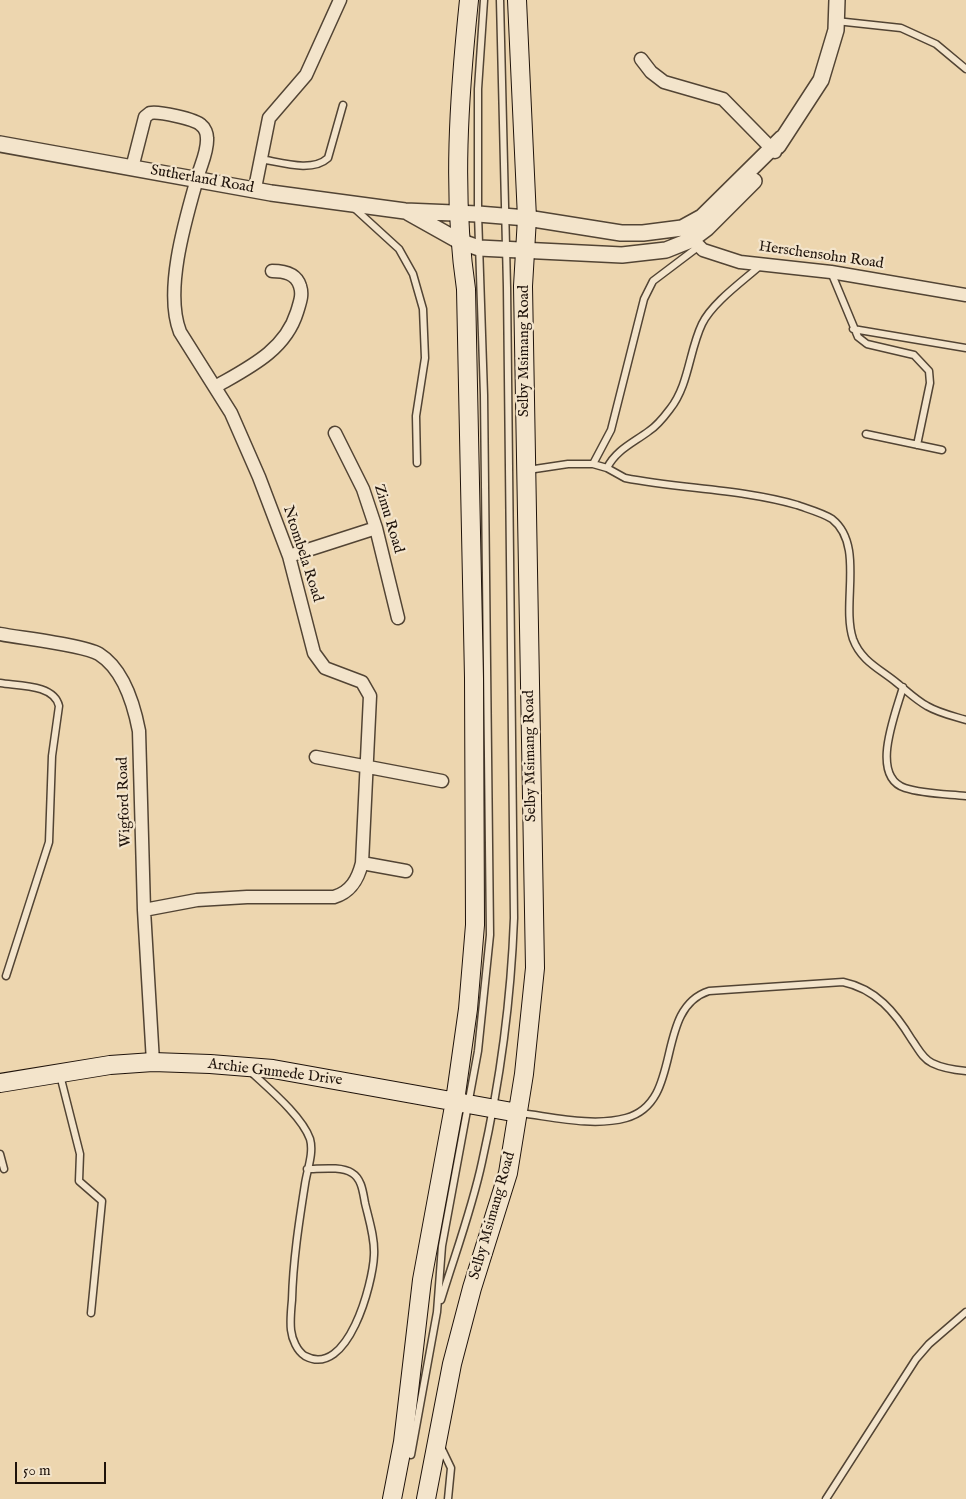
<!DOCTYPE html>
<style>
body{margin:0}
#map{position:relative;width:966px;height:1499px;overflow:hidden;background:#edd6af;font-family:"IM FELL English",serif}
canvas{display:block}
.scale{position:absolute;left:15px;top:1462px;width:91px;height:22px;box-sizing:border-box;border:2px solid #1f130b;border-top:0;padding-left:6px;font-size:15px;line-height:18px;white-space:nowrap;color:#1f130b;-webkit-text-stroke:4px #f3e4cb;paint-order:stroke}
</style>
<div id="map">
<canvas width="966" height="1499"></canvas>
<div class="scale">50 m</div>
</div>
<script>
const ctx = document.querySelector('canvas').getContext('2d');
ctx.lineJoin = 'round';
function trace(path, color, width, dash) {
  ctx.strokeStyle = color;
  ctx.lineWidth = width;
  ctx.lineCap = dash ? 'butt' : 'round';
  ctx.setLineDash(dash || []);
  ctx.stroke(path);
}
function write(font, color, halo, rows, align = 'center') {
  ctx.font = font + ' "IM FELL English",serif';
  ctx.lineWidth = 4.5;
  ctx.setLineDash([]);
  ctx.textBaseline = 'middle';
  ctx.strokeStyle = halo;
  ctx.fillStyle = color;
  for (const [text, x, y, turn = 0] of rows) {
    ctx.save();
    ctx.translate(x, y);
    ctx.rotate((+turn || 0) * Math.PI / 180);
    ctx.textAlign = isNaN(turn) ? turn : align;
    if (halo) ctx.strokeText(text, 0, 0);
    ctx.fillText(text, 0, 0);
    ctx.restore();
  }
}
const service = new Path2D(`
 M836,21L901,28L936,44L966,69
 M260,159C280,162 312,173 328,158L343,105
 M353,207L399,249L413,274L423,309L425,358L416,416L417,463
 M831,272L858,337L867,344L914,355L929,371L930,383L917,445
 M853,329L966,348
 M866,434L942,450
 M593,464L607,468L625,478C682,489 741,489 797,505C808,509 823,513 832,519C865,545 841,603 853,639C861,661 880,669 897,683C907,691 916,700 927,706C939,713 953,716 966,720
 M607,468C616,450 633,443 649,431C657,426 664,417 670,409C689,385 689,351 702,324C712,303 743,281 761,265
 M528,470L568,464H593L611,430L644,299L653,281L698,247
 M0,683C18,686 54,684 59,706L52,756L49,842L6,976
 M903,687C896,713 869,776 905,788C924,794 946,794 966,796
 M250,1071C268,1088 302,1116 310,1139C314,1153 307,1170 305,1184C299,1222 293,1261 292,1300C291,1310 290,1321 291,1330C292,1339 297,1351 305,1356C348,1379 373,1283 374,1255C375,1238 369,1220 365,1203C363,1193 362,1179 352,1173C341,1166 320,1169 307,1169
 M60,1075L80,1154L79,1181L102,1201L91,1313
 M520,1113C553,1117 593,1127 626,1118C685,1102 653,1009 709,991L843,982C876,989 895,1012 912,1040C918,1048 922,1058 932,1063C942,1068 955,1070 966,1071
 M0,1154L4,1169
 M441,1300C455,1254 472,1209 482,1162C500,1082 511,1000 514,918L507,287L500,0
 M440,1445L451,1468L448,1499
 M411,1455L437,1312L442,1246L478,1051L490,935L484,395L478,214V89L484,0
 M826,1499L916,1359L929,1344L966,1312`);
const minor = new Path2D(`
 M641,59L651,72L664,82L723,99L775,152
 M132,168L145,117L150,113C158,111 195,119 201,125C205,128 207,134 207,138C208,152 200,166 197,179C185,221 164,291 180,332L231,413L259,477L289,556L314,653L325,668L362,682L370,696L362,863C358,879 351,892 334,897H247L197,900L144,910
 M255,188L269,118L306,75L340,0
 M686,233L703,250L740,262L831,272L966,295
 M215,387C248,368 285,351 297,312C300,302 303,295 300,286C296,273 284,271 272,271
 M335,433L363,489L376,528L398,618
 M289,556L376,528
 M0,634C21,638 84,645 99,654C123,669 134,705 139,731L144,910L153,1062
 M316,757L442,781
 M362,863L406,871`);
const tertiary = new Path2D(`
 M0,144L271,193L405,211L478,214L527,218L621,233H643L682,228L702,217L782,138
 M778,146L821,80L836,30L837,0
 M409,213L459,241L479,248L622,255L666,250L691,240L707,228L754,181`);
const secondary = new Path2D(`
 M0,1083L110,1065L153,1062L210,1064L273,1069L518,1113
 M392,1499L403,1442L422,1280L455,1101L468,1009L475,925L474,678L466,289C452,194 459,96 469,0
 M426,1499L452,1364L472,1288L508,1173L524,1074L535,968L523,286L527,218L517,0`);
trace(service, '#524434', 9);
trace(minor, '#524434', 15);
trace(tertiary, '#524434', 18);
trace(secondary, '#1f130b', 20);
trace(service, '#f3e4cb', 6);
trace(minor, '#f3e4cb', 12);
trace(tertiary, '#f3e4cb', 15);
trace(secondary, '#f3e4cb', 18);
write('15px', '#1f130b', '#f3e4cb', [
 ["Sutherland Road",202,180,10],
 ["Herschensohn Road",821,256,8],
 ["Selby Msimang Road",525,351,-90],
 ["Zimu Road",388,519,73],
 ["Ntombela Road",302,554,72],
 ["Selby Msimang Road",531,756,-91],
 ["Wigford Road",125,802,-92],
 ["Archie Gumede Drive",275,1073,7],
 ["Selby Msimang Road",493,1216,-74]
]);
</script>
